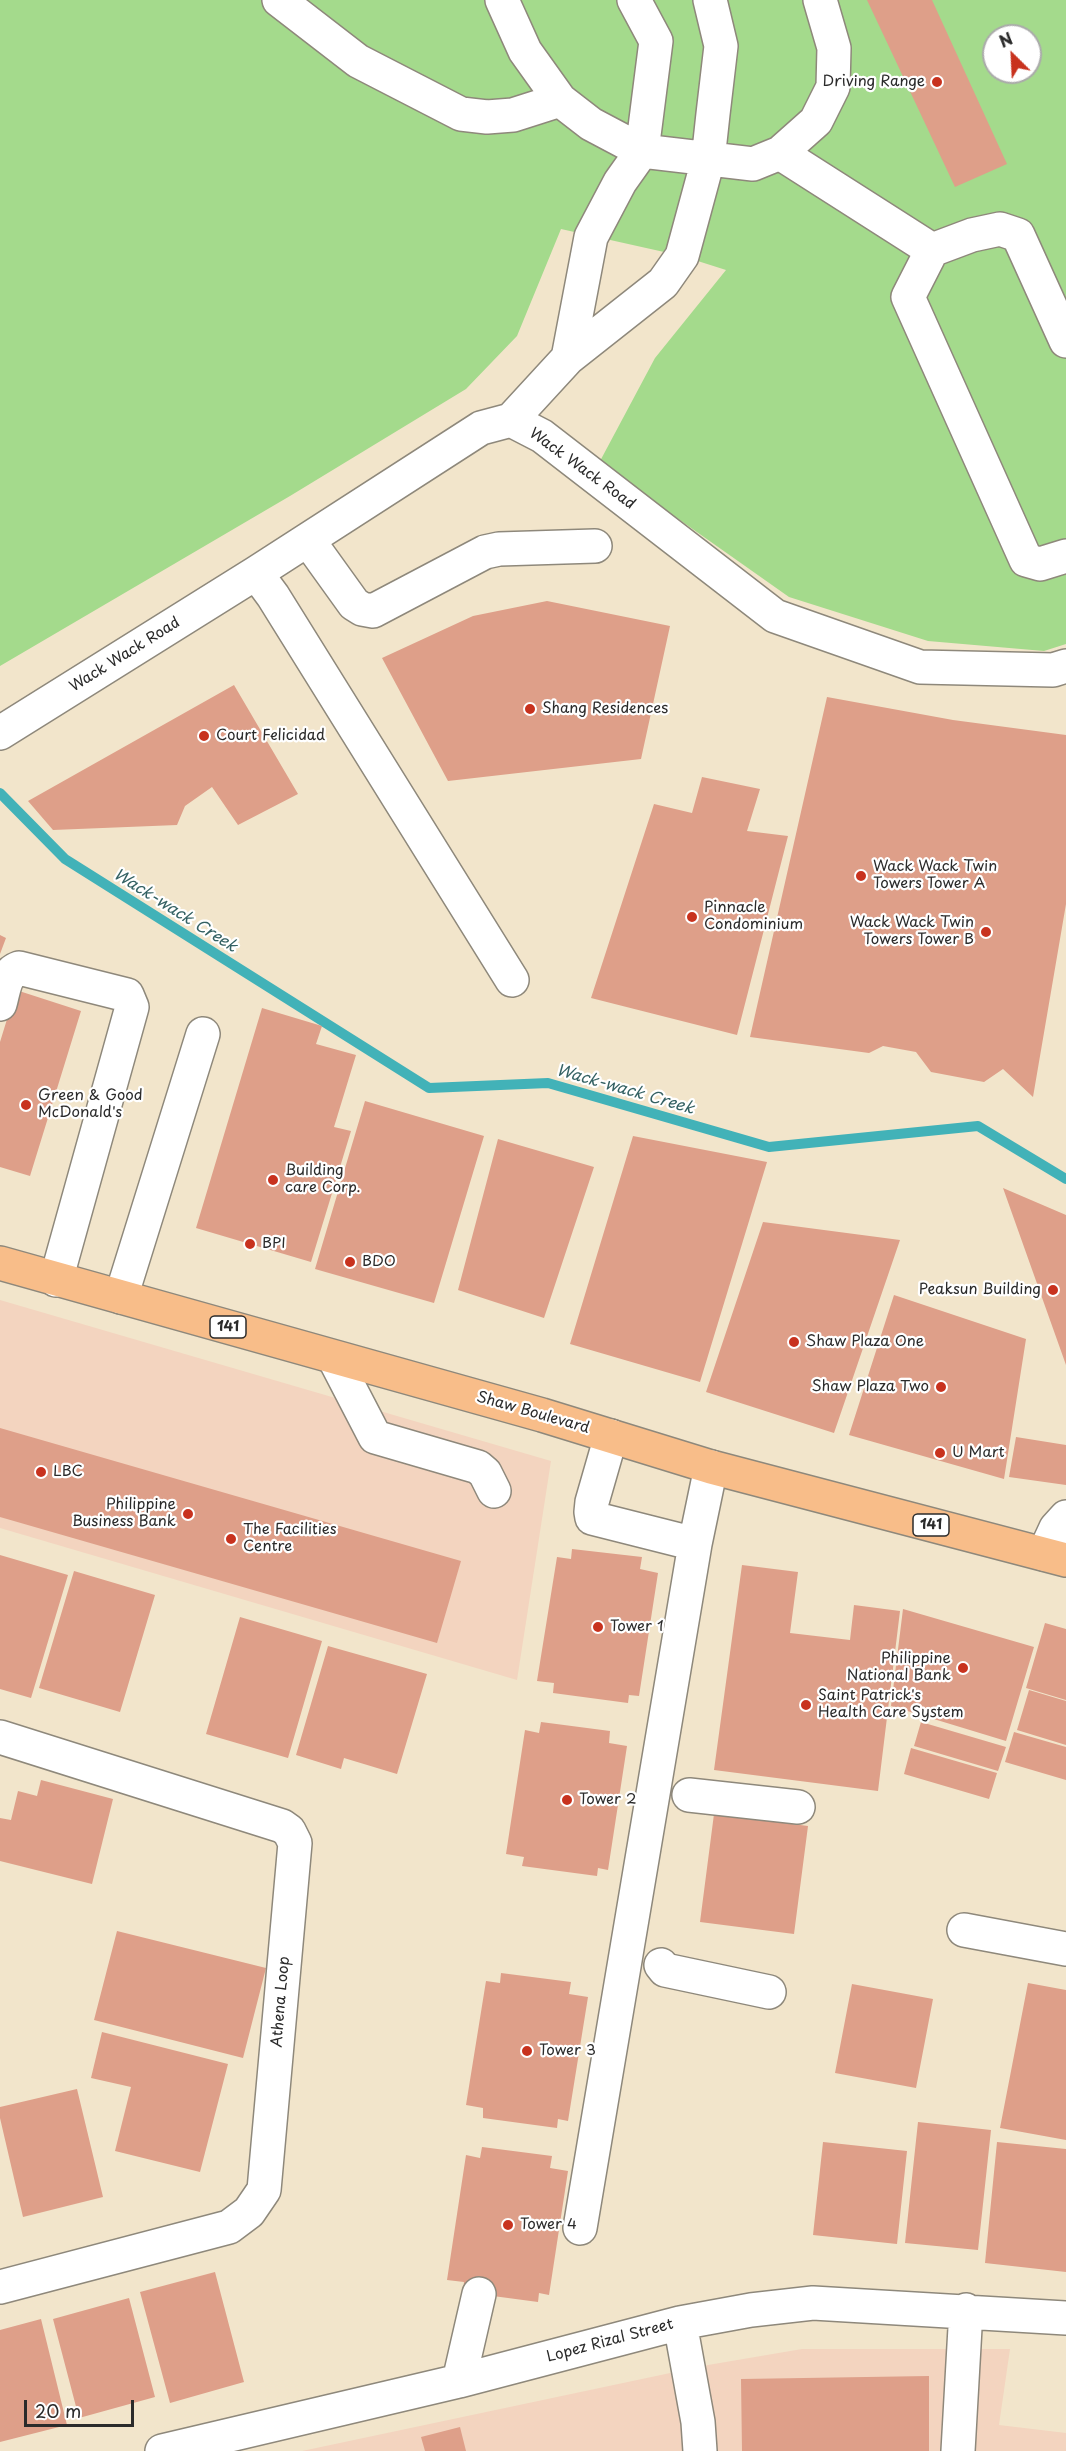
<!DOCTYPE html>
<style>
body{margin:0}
#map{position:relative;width:1066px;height:2451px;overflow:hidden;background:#f2e5cb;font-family:"Playpen Sans",sans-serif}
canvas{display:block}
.north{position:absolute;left:982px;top:24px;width:60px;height:60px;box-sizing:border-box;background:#fff;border:2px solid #aaa;border-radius:50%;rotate:336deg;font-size:16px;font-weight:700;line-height:24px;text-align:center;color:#2b2b2b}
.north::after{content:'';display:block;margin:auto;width:21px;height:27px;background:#c8321e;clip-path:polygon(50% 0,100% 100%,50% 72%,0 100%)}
.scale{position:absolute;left:24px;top:2400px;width:110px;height:27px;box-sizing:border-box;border:3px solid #2b2b2b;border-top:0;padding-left:8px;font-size:18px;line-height:21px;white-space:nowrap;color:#2b2b2b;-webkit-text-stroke:4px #fff;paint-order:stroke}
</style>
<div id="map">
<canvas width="1066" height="2451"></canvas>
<div class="north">N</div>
<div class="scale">20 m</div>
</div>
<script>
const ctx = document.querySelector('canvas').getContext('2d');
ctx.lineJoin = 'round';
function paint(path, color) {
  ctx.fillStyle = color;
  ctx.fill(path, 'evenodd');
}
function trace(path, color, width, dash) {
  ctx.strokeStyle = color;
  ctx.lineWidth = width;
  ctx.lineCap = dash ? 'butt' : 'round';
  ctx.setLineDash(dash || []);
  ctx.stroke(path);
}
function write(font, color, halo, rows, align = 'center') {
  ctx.font = font + ' "Playpen Sans",sans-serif';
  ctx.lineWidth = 4.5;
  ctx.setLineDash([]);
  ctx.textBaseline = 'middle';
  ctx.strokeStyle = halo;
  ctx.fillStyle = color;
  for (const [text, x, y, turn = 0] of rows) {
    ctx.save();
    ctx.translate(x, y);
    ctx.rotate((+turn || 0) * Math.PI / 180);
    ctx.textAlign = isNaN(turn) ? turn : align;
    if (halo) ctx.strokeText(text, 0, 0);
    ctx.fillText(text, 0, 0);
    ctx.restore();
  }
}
paint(new Path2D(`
 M0,1300L551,1461L517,1680L0,1528Z
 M802,2349H1010L999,2425L1066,2433V2451H302L708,2365Z`), '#f3d4bf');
paint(new Path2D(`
 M0,0H1066V644L1044,651L928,641L789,597L599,463L655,358L726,270L682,256L561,229L517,336L466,389L290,496L0,666ZM994,36H1030V72H994Z`), '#a4da8c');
trace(new Path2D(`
 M0,793L65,859L429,1088L548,1083L769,1147L978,1126L1066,1179`), '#42b2b8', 10);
paint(new Path2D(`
 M867,0H932L1007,164L955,187Z
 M547,601L670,626L641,759L448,781L382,658L473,616Z
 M234,685L298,794L238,825L212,787L185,806L177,825L53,830L28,801Z
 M827,697L953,720L1066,735V904L1033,1097L1003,1069L984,1082L931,1072L916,1052L883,1046L869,1053L750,1037Z
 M702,777L760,789L747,831L788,836L737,1035L591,998L654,804L692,813Z
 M0,935L6,938L0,954Z
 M16,990L81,1011L30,1176L0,1167V1042Z
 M262,1008L322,1026L316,1044L356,1055L334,1127L351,1131L311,1262L196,1228Z
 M365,1101L484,1136L434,1303L315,1269Z
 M633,1136L767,1162L700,1382L570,1344Z
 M498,1139L594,1167L544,1318L458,1290Z
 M1003,1188L1066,1215V1365Z
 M763,1222L900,1240L834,1433L706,1392Z
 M894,1295L1026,1339L1004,1479L849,1435Z
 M0,1428L461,1561L437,1643L0,1517Z
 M1016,1437L1066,1445V1485L1009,1477Z
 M572,1549L642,1557L640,1569L658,1573L639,1696L629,1695L628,1703L553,1693L554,1683L537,1681L557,1557L571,1559Z
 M0,1555L68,1575L31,1698L0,1689Z
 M742,1565L798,1572L790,1633L850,1640L854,1605L900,1611L878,1791L714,1770Z
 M74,1571L155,1595L120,1712L39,1688Z
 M903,1609L1034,1647L1006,1741L891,1706Z
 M240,1617L322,1641L288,1758L206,1734Z
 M1045,1623L1066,1629V1700L1026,1688Z
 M328,1646L427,1674L397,1774L344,1758L341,1769L296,1755Z
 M1029,1690L1066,1701V1745L1017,1730Z
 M541,1722L610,1731L609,1743L627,1746L608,1870L598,1868L597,1876L522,1866L524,1857L506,1854L525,1730L539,1733Z
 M921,1722L1006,1747L998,1771L914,1746Z
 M1014,1732L1066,1747V1780L1005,1762Z
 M911,1748L997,1773L989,1799L904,1774Z
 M41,1780L113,1799L92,1884L0,1861V1818L11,1820L18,1791L37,1796Z
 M714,1814L808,1826L794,1934L700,1922Z
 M117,1931L266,1968L243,2058L94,2020Z
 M501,1973L571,1982L569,1994L588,1997L568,2121L558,2119L557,2128L483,2118V2108L466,2105L486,1981L500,1983Z
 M1028,1983L1066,1990V2140L1000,2128Z
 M852,1984L933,1999L916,2088L835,2073Z
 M102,2032L228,2064L200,2172L115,2151L131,2087L91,2078Z
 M77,2089L103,2197L23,2217L0,2118V2107Z
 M918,2122L991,2130L978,2250L905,2243Z
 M823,2142L907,2151L897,2244L813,2235Z
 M997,2142L1066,2149V2272L985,2263Z
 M482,2147L552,2156L550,2168L568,2171L549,2295L539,2293L538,2302L463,2292L464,2282L447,2280L466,2155L480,2158Z
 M215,2272L244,2382L170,2403L140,2292Z
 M129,2298L155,2397L79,2418L53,2319Z
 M41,2319L67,2425L0,2442V2330Z
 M929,2376V2451H742L741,2379Z
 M460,2427L466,2451H425L421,2437Z`), '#de9f89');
const minor = new Path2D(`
 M279,0L358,61L461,114L487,117L513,115L560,100
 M502,0L525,51L560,100L591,124L642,151L753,164L780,153L816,121L833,87L834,48L820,0
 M780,153L932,250
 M1066,341L1018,235L1000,229L972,235L932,250L908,297L1026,560L1040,564L1066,556
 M568,358L591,237L620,182L642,151L656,41L634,0
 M511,420L568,358L663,283L682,256L708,160L713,114L721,46L710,0
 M308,540L354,604L362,609L373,611L485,552L499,549L595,546
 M256,573L273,596L512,980
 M0,733L256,573L481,428L511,420L542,436L775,616L920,667L1053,670L1066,666
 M0,1004C4,991 4,973 19,968L127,995L132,1007L56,1280
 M121,1297L203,1034
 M334,1358L375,1437L478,1467L485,1473L494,1491
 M611,1436L592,1502L591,1512L592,1518L695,1544
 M1044,1554L1056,1528L1066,1517
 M0,1737L282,1826L289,1831L295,1843L264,2190L249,2212L229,2227L0,2287
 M689,1795L798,1807
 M964,1930L1066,1949
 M661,1965L665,1970L769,1992
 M580,2228L695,1544L711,1467
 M680,2323L698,2422L700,2451
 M459,2381L479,2294
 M162,2451L459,2381L680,2323L751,2310L813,2303L1066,2318
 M958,2451L966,2310`);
const major = new Path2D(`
 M0,1263L542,1415L711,1467L1066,1560`);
trace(minor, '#8e887b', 36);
trace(major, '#8e887b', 36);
trace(minor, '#fff', 33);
trace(major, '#f8bd89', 33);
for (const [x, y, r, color] of [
 [937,82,6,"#c8321e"],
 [530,709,6,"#c8321e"],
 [204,736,6,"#c8321e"],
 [861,876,6,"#c8321e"],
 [692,917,6,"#c8321e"],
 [986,932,6,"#c8321e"],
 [26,1105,6,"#c8321e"],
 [273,1180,6,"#c8321e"],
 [250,1244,6,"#c8321e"],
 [350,1262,6,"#c8321e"],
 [1053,1290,6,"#c8321e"],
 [794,1342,6,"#c8321e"],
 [941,1387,6,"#c8321e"],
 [940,1453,6,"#c8321e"],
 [41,1472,6,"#c8321e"],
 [188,1514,6,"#c8321e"],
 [231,1539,6,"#c8321e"],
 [598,1627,6,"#c8321e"],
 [963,1668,6,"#c8321e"],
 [806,1705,6,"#c8321e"],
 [567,1800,6,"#c8321e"],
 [527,2051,6,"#c8321e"],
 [508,2225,6,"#c8321e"]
]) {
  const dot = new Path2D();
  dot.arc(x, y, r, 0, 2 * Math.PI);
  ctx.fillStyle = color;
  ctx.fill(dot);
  trace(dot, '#fff', 2);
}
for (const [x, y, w] of [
 [228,1327,36],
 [931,1525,36]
]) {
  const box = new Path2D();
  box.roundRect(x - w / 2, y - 11, w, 22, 4.5);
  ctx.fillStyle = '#fff';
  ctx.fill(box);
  trace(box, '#2b2b2b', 1.5);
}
write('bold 14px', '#2b2b2b', null, [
 ["141",228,1327],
 ["141",931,1525]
]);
write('15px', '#2b2b2b', '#fff', [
 ["Driving Range",925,82,"right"],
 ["Shang Residences",542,709],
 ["Court Felicidad",216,736],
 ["Wack Wack Twin",873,867],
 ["Towers Tower A",873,884],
 ["Pinnacle",704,908],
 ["Condominium",704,925],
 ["Wack Wack Twin",974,923,"right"],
 ["Towers Tower B",974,940,"right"],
 ["Green & Good",38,1096],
 ["McDonald's",38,1113],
 ["Building",285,1171],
 ["care Corp.",285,1188],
 ["BPI",262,1244],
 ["BDO",362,1262],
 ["Peaksun Building",1041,1290,"right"],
 ["Shaw Plaza One",806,1342],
 ["Shaw Plaza Two",929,1387,"right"],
 ["U Mart",952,1453],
 ["LBC",53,1472],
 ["Philippine",176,1505,"right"],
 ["Business Bank",176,1522,"right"],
 ["The Facilities",243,1530],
 ["Centre",243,1547],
 ["Tower 1",610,1627],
 ["Philippine",951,1659,"right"],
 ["National Bank",951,1676,"right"],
 ["Saint Patrick's",818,1696],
 ["Health Care System",818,1713],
 ["Tower 2",579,1800],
 ["Tower 3",539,2051],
 ["Tower 4",520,2225]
], 'left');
write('15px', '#2b2b2b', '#fff', [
 ["Wack Wack Road",582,469,36],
 ["Wack Wack Road",125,655,-32],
 ["Shaw Boulevard",533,1413,16],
 ["Athena Loop",281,2002,-85],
 ["Lopez Rizal Street",610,2341,-15]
]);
write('italic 16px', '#346163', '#fff', [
 ["Wack-wack Creek",175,911,32],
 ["Wack-wack Creek",625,1090,16]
]);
</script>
